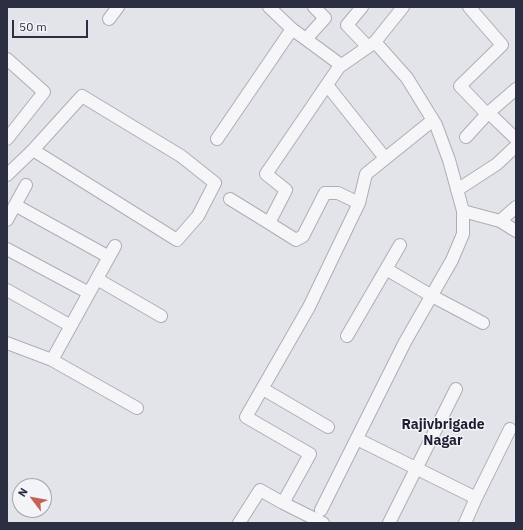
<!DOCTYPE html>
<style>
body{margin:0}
#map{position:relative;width:523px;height:530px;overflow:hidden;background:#e3e4ea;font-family:"IBM Plex Sans",sans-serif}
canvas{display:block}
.frame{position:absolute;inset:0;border:8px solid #2c2e41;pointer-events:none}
.north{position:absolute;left:12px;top:478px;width:40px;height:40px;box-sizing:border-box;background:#f3f4f8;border:1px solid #a3a5af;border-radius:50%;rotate:302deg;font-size:11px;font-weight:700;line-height:16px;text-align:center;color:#2c2e41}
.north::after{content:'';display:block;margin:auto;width:14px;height:18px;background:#c46253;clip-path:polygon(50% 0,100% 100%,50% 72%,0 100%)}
.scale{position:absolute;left:12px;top:20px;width:76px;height:18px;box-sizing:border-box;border:2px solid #2c2e41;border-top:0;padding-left:5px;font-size:12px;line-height:14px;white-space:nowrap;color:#2c2e41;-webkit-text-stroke:3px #f3f4f8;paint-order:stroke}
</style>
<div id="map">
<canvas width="523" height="530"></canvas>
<div class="frame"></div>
<div class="north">N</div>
<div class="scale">50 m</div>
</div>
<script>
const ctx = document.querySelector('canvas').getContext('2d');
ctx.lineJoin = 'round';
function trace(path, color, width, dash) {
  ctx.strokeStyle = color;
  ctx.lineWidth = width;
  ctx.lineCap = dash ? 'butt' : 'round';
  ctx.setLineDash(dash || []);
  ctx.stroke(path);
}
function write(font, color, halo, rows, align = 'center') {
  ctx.font = font + ' "IBM Plex Sans",sans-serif';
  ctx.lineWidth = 3;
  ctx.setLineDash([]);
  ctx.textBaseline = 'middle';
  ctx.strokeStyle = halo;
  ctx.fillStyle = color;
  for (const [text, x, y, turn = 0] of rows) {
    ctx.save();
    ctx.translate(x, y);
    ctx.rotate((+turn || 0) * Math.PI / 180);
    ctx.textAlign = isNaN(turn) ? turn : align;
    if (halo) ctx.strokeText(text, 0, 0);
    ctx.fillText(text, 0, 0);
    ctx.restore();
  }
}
const minor = new Path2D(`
 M269,7L292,29
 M362,7L347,25L368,47
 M469,7L502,45L460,86L487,114
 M109,19L118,7
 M306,39L325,18L314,7
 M7,59L44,92L7,139
 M327,85L385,158
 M489,113L516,139
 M466,137L487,114L516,89
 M217,139L292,29L341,65
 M7,175L33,150L82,96L181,156L215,183L198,216L177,240L33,150
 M457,190L497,164L516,146
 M230,199L269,223
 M359,203L338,193H325L303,236L296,240L269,223L286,190L266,174L339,67L375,42L403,7
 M15,205L109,257
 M463,211L500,221L516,231
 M7,220L26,185
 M500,221L516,207
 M7,249L89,293
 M386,269L432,296L483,323
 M97,279L161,316
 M7,290L71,326
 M347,336L400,245
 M7,343L52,360L115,246
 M52,360L137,408
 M263,389L328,427
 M357,439L476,498L510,429
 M283,503L323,523
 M321,510L405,342L452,260L463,234V211L449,160L436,125L407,78L375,42
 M239,523L260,490L283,503L310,454L246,417L309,307L359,203L366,174L433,120
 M389,523L456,389
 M465,523L476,498`);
trace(minor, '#acadb7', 14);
trace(minor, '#f6f6f9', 12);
write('bold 14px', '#1e1f32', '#f3f4f8', [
 ["Rajivbrigade",443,425],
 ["Nagar",443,441]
]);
</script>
